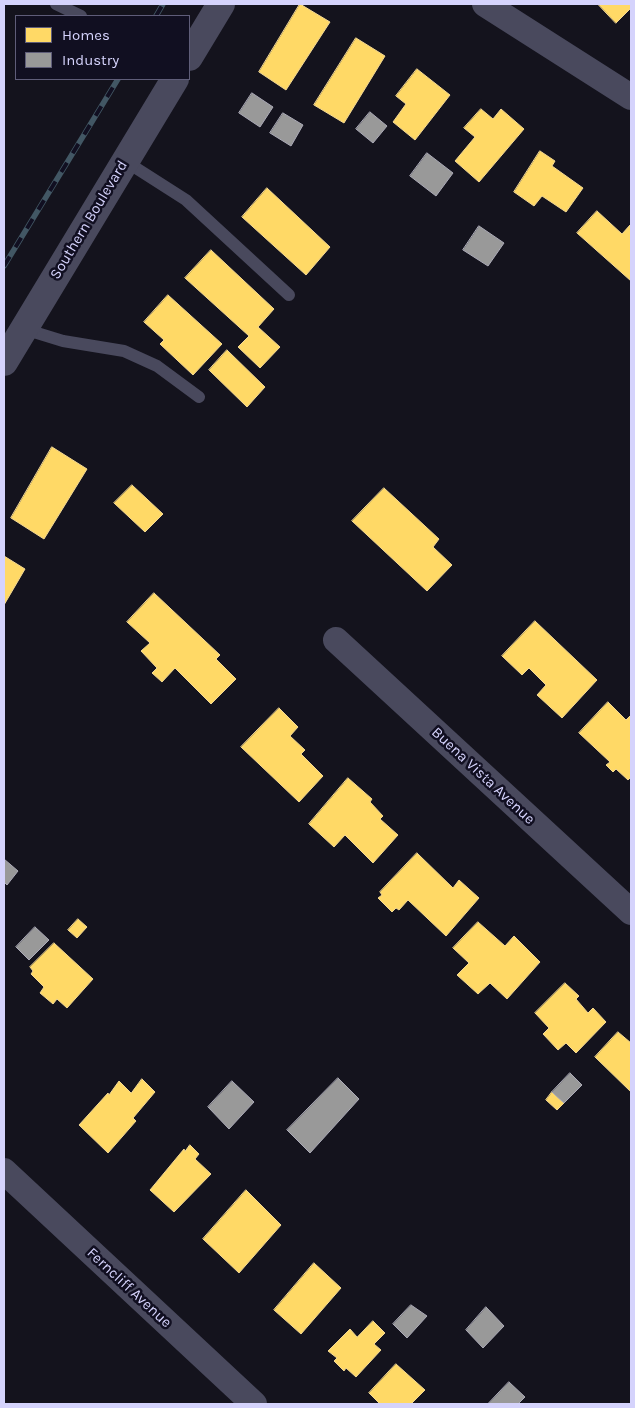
<!DOCTYPE html>
<style>
body{margin:0}
#map{position:relative;width:635px;height:1408px;overflow:hidden;background:#14131d;font-family:Karla,sans-serif}
canvas{display:block}
.frame{position:absolute;inset:0;border:5px solid #d5d3fc;pointer-events:none}
.legend{position:absolute;left:15px;top:15px;width:175px;height:65px;box-sizing:border-box;background:#110f21;border:1px solid #5f5d79;margin:0;padding:6px 9px;list-style:none;font-size:15px;color:#d5d3fc}
.legend li{display:flex;align-items:center;gap:10px;height:25px}
.legend b{width:25px;border:1px solid #5f5d79}
</style>
<div id="map">
<canvas width="635" height="1408"></canvas>
<div class="frame"></div>
<ul class="legend">
<li><b style="height:14px;background:#ffd966"></b>Homes</li>
<li><b style="height:14px;background:#999"></b>Industry</li>
</ul>
</div>
<script>
const ctx = document.querySelector('canvas').getContext('2d');
ctx.lineJoin = 'round';
function paint(path, color) {
  ctx.fillStyle = color;
  ctx.fill(path, 'evenodd');
}
function trace(path, color, width, dash) {
  ctx.strokeStyle = color;
  ctx.lineWidth = width;
  ctx.lineCap = dash ? 'butt' : 'round';
  ctx.setLineDash(dash || []);
  ctx.stroke(path);
}
function write(font, color, halo, rows, align = 'center') {
  ctx.font = font + ' Karla,sans-serif';
  ctx.lineWidth = 5;
  ctx.setLineDash([]);
  ctx.textBaseline = 'middle';
  ctx.strokeStyle = halo;
  ctx.fillStyle = color;
  for (const [text, x, y, turn = 0] of rows) {
    ctx.save();
    ctx.translate(x, y);
    ctx.rotate((+turn || 0) * Math.PI / 180);
    ctx.textAlign = isNaN(turn) ? turn : align;
    if (halo) ctx.strokeText(text, 0, 0);
    ctx.fillText(text, 0, 0);
    ctx.restore();
  }
}
const homes = new Path2D(`
 M300,4L330,22L286,90L259,72Z
 M598,4H631V8L616,23Z
 M356,38L385,56L344,123L314,105Z
 M417,69L450,95L415,140L393,122L406,104L396,96Z
 M481,109L493,119L501,109L524,129L479,182L455,161L475,137L464,128Z
 M540,151L555,161L552,166L583,188L566,212L542,196L534,206L514,192Z
 M267,188L330,247L306,275L242,217Z
 M597,211L622,234L630,225L631,227V281L577,233Z
 M211,250L274,309L258,327L280,347L260,368L238,347L249,336L185,278Z
 M168,295L222,344L193,375L160,344L164,340L144,322Z
 M227,350L265,387L247,407L209,370Z
 M52,447L87,469L44,539L11,518Z
 M132,485L163,514L145,532L114,503Z
 M384,488L439,539L433,547L452,565L427,591L352,521Z
 M4,556L25,569L4,605Z
 M154,593L220,655L216,659L236,679L211,704L175,668L162,682L152,673L157,668L141,651L150,643L127,622Z
 M535,621L597,680L562,718L537,695L546,685L529,668L522,675L502,656Z
 M608,702L626,720L631,715V777L628,780L616,769L613,772L606,765L610,762L579,733Z
 M279,708L298,727L290,736L305,750L301,754L323,776L299,802L241,747Z
 M348,778L372,799L370,802L383,816L380,819L398,835L373,863L345,835L334,847L309,824Z
 M417,853L453,888L459,880L479,898L446,936L408,900L399,910L396,908L392,912L378,898L382,895L380,892Z
 M78,919L87,927L77,938L68,930Z
 M478,922L505,946L514,936L540,962L507,999L490,983L478,994L457,975L469,963L453,948Z
 M54,943L93,979L67,1008L57,999L53,1004L40,993L44,987L31,974L33,971L30,967Z
 M565,983L579,996L576,999L588,1013L593,1008L606,1022L576,1053L566,1043L558,1050L543,1034L549,1028L535,1013Z
 M618,1032L631,1043V1092L595,1057Z
 M142,1079L155,1092L133,1118L136,1121L108,1153L79,1125L108,1093L109,1095L119,1081L131,1093Z
 M552,1092L564,1103L557,1110L546,1100Z
 M190,1145L199,1154L195,1159L211,1174L174,1212L150,1190L184,1149L185,1151Z
 M246,1190L281,1225L239,1273L203,1239Z
 M314,1263L341,1288L301,1334L274,1310Z
 M373,1321L385,1333L374,1344L381,1350L356,1377L346,1368L344,1371L334,1361L337,1358L328,1351L350,1329L357,1337Z
 M396,1364L425,1390L411,1404H380L369,1393Z`);
paint(homes, '#ffd966');
trace(homes, '#f2d793', 1);
const industry = new Path2D(`
 M252,93L273,107L260,127L239,113Z
 M370,112L387,126L373,143L356,129Z
 M283,113L303,125L291,146L270,133Z
 M427,153L453,173L436,196L410,176Z
 M479,226L504,243L488,266L463,250Z
 M4,859L18,871L7,885L4,882Z
 M35,927L49,940L29,960L16,947Z
 M570,1073L582,1085L564,1103L552,1092Z
 M338,1078L359,1099L310,1153L287,1130Z
 M232,1081L254,1102L229,1129L208,1107Z
 M411,1305L427,1316L407,1338L393,1324Z
 M486,1307L504,1326L483,1348L466,1330Z
 M509,1382L525,1397L518,1404H488Z`);
paint(industry, '#999');
trace(industry, '#abaab7', 1);
trace(new Path2D(`
 M56,4L81,16
 M125,161L186,200L289,295
 M24,329L63,341L124,351L157,366L199,397`), '#49495d', 12);
trace(new Path2D(`
 M485,4L631,97
 M336,640L631,912
 M4,1171L254,1404`), '#49495d', 26);
trace(new Path2D(`
 M189,57L221,4
 M4,362L175,79`), '#49495d', 28);
const rail = new Path2D(`
 M156,16L163,4
 M4,266L118,79`);
trace(rail, '#425764', 5.5);
trace(rail, '#110f21', 4, [11]);
write('15px', '#d5d3fc', '#110f21', [
 ["Southern Boulevard",89,220,-59],
 ["Buena Vista Avenue",483,776,43],
 ["Ferncliff Avenue",129,1288,43]
]);
</script>
